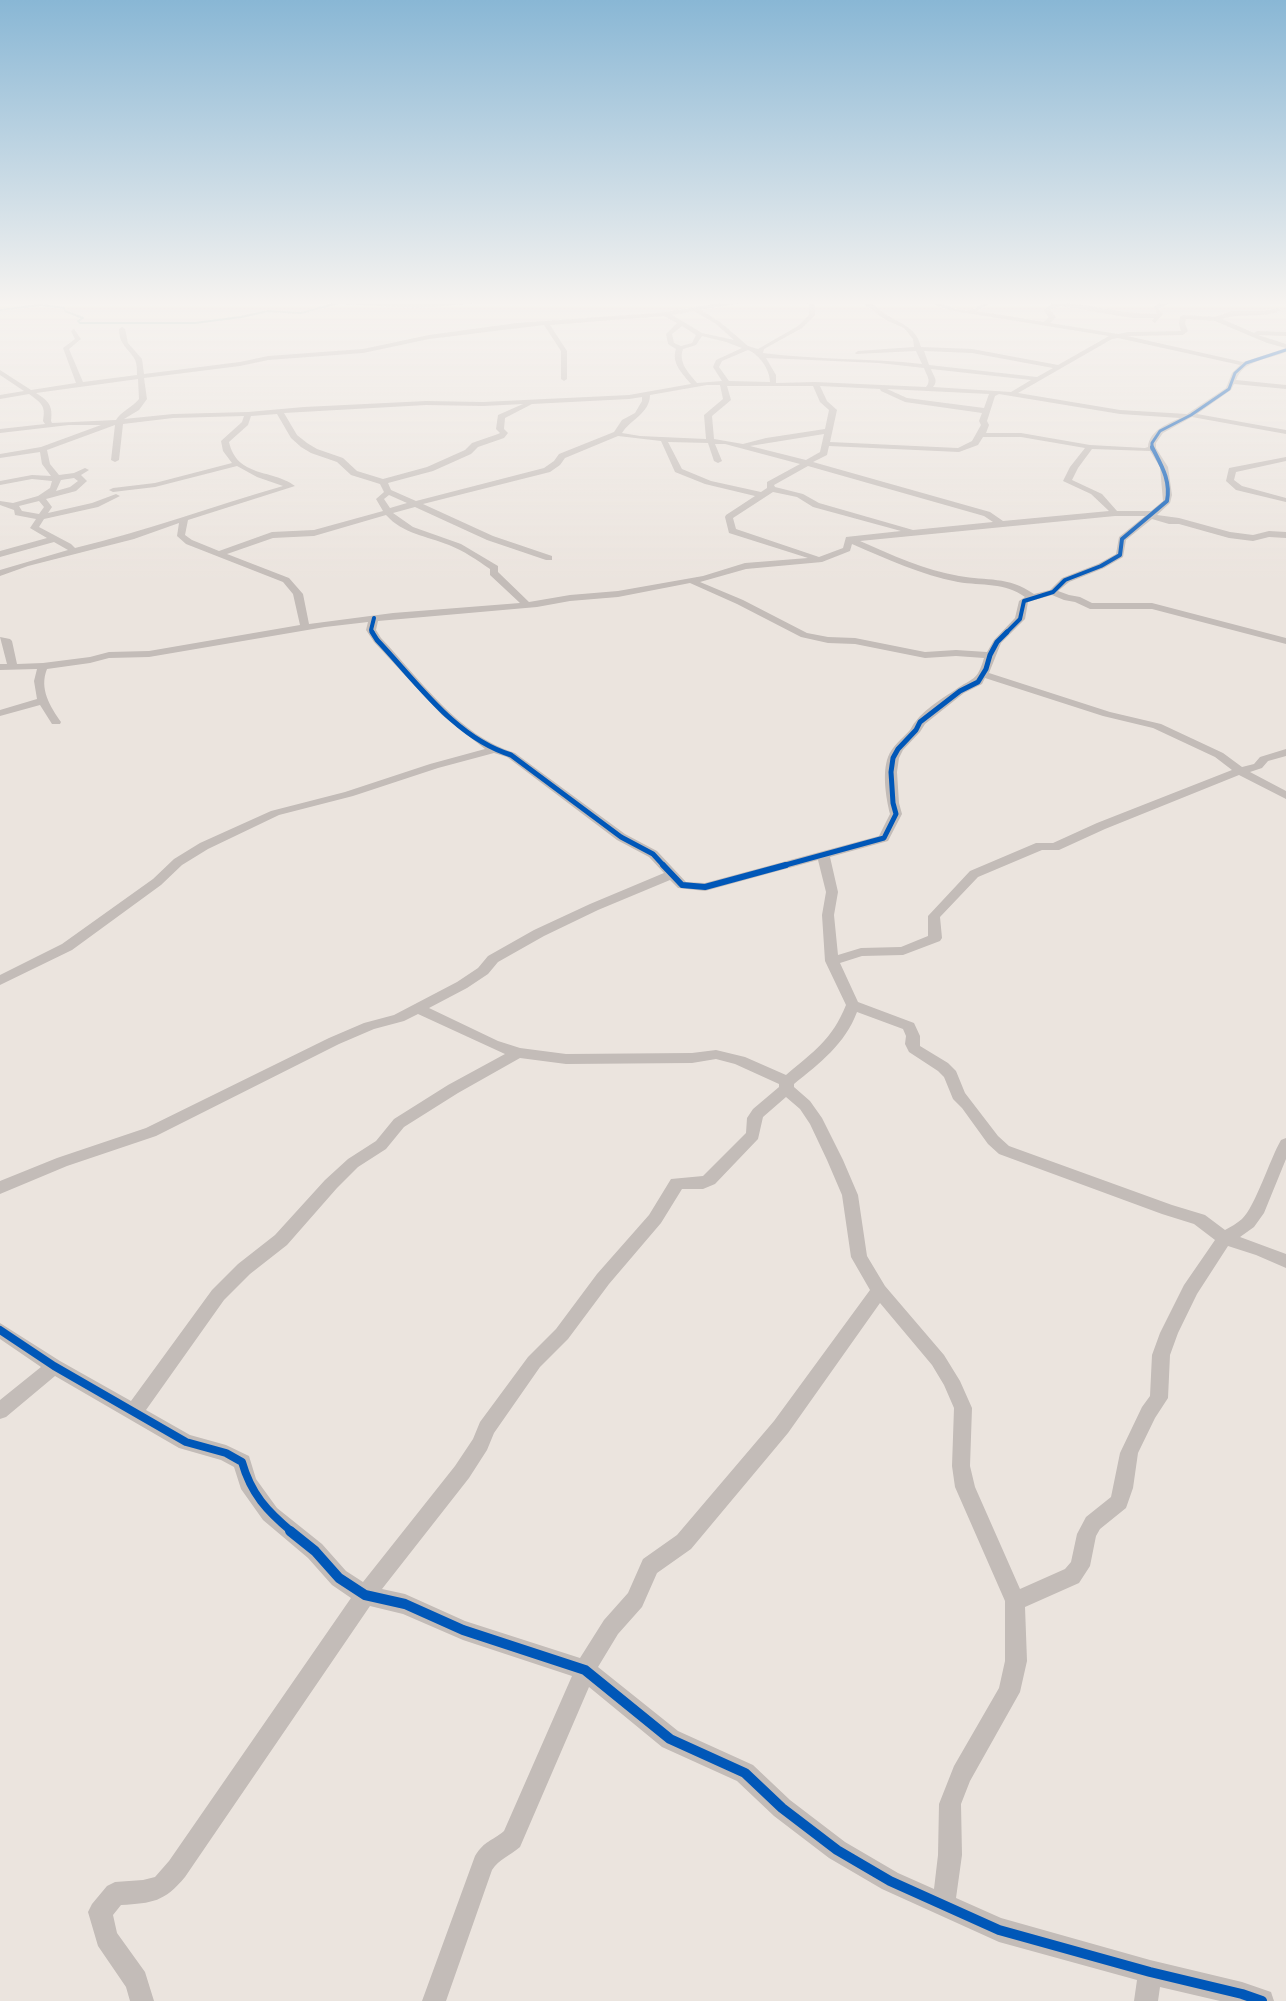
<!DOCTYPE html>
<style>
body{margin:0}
canvas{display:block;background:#ebe4de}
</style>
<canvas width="1286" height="2001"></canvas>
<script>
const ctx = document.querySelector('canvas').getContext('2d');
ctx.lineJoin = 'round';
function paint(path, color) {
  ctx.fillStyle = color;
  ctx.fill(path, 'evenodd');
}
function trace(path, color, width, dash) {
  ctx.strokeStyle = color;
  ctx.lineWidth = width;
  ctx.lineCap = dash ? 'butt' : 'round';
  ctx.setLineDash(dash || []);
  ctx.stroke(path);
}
paint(new Path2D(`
 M306,302H488L418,308Z`), '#cecfb9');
trace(new Path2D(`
 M0,310L41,305L64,308L65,311L83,318L78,321L80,323H195L241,317L268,311L301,313L342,302`), '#9bbcb8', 2);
paint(new Path2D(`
 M729,302H745L701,310L720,322L748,346L758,349L798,326L809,315V305L806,302H813L815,305V315L802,328L764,349L763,353C816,360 869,358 922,364L916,351L856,354L855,353L858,351L914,347L913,339L904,328L886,320L861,302C876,302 880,312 892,318C906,326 917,330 921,347L972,349L1058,365L1109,336L948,310L929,302C942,302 956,312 970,310C979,308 982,302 993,302L977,311L1044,322L1049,317L1043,310L1053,304L1046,302C1083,302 1119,314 1157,314L1154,307L1162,302H1170L1159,309L1163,314L1155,323L1152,321L1154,318H1133L1060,306L1050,310L1056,317L1050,323L1118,334L1128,332L1181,331L1179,324L1180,317L1183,315L1215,317L1232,311H1260L1278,308L1281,310C1265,319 1240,312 1222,319L1254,333L1257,331L1286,332V336L1258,335L1286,344V348L1267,343L1215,321L1186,319L1185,324L1188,331L1183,335L1127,336L1243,362L1286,348V352C1268,360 1243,360 1236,380L1286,385V389L1234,384L1231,390L1197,414L1286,430V434L1192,417L1163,433L1156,443V448L1168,467L1172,495L1170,503L1157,515L1179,518L1230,532L1253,535L1269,531L1286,532V538L1269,537L1253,541L1229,538L1179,524H1169L1152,519L1126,540L1123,557L1104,568L1069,582L1058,591L1069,595L1080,597L1092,603H1152L1286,638V644L1152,609H1090L1075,602L1064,600L1052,595L1028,602L1025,619L1001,643L989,673L1110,712L1161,724L1223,753L1242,767L1254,764L1260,757L1286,749V756L1268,761L1262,768L1250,772L1286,791V799L1239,775L1105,829L1059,850H1042L978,877L940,917L942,938L940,941L903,955L862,956L840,963L858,1002L914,1023L920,1036V1046L948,1063L956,1071L965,1093L998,1136L1009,1146L1172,1205L1205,1215L1225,1230C1231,1227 1237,1223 1242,1219C1255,1207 1270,1159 1281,1140L1286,1138V1159L1264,1213L1254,1227L1240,1237L1286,1254V1268L1256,1255L1228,1246L1197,1294L1178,1333L1170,1355L1168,1398L1155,1418L1138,1453L1133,1488L1126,1508L1100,1529L1096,1536L1090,1566L1079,1583L1025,1607L1027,1661L1020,1692L970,1781L961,1804L962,1855L956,1898L1001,1918L1150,1960L1242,1982L1271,1992L1274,2001H1220L1160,1987L1158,2001H1134L1137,1980L999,1942L882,1889L829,1858L774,1816L737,1781L662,1747L589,1687L520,1847C510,1856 499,1859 492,1870L446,2001H422L475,1856C485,1840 491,1842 504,1831L572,1676L463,1640L403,1614L370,1606L185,1877C164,1902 153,1903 121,1905L113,1915L117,1933L145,1972L154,2001H130L126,1987L98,1946L88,1912L92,1904L107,1886L115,1882L143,1880L155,1877L169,1861L351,1598L332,1585L308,1558L263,1520L241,1489L234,1467L221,1460L179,1448L55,1376L6,1417L0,1419V1400L41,1367L0,1339V1323L60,1361L131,1401L212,1290L238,1264L275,1235L325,1180L348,1159L376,1141L394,1119L448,1085L505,1054L418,1014L404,1021L374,1029L339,1044L156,1136L67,1166L0,1194V1181L57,1158L146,1128L329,1038L364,1023L394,1015L457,982L478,968L488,956L534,930L590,904L664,873L649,857L617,840L507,757L494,753L438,768L353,796L279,815L208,849L182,865L161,885L72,950L0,985V975L62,944L153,879L174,859L200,843L271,811L345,792L430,764L485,749L442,715L374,642L366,630L368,622L325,627L149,657L109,658L90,663L47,669C39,689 50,706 61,722L60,724H52L40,705L0,716V710L37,699L34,681L37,669L0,670V664H7L0,637L10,639L12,641L17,664L43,663L90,657L109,652L149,651L300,625L293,594L283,582L186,544L177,536L179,523L134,539L28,566L0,576V570L68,550L54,542L0,557V551L47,538L30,528L36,519L15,515L14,510L0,505V501L13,503L38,496L50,488L52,481L32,479L0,485V481L32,475L51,476L42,464L40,452L0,458V454L41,447L101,425H69L0,433V429L45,424L43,421C46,405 41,403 29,394L0,399V395L24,391L0,375V370L31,390L76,383L63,348L75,339L71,331L74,329L81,339L69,349L83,382L137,375C137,370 137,362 134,358C127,347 119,344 119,329L122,327L125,329L128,343L142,359L144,374L240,362L268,356L363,349L429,335L517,323L657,313ZM694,311L716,324L734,340L702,333L672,315ZM664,316L677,323L666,334L668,344L676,349C671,363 682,373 691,384L629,395L483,402L426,401L304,407L248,412L173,414L124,419L139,410L147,399L144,378L240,366L268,360L363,353L429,339L544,325L561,351V379L564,381L567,379V351L550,325ZM682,326L696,335L692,343L681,346L674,343L672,334ZM702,336L726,342L742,348L716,360L713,367L722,381L697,383C689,373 678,363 683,349L696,345ZM1118,338L1240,365L1232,373L1226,388L1187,414L1120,410L1018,393L1112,339ZM748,350C760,355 770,370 770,382L729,381L719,367L722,361ZM924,351L972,353L1053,368L1037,377L929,365ZM766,358L879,363L924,368C926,375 932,380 926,387L815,382L776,383V375ZM931,369L1031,380L1011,392L933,387C939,380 933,376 931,369ZM138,379L139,399C133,407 120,412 116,420L52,423L51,421C53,406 49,401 36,393ZM707,385H720L723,399L704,415L706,439L640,436L622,433C630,420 650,413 650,395ZM727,386H813L820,402L829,410L825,429L766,438L743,444L714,439L712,416L731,400ZM820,386L880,389L881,391L905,402L982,413L979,421L981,425L972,441L958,448L830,442L837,410L827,401ZM887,389L989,394L984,408L907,398ZM999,394L1120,414L1180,418C1167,424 1149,431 1148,447L1145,448L1090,445L1021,433H986L989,425L987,421L995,396ZM642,397V401L635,413L622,420L614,432L559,454L554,461L544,468L416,501L391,490L388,483L433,471L471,454L478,447L504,438L508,433L504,429L505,418L532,404L629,399ZM523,404L498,415L496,429L500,433L498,434L472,443L465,450L427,467L383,479L357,471L343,458L317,449L307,443L297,435L284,413L426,405L483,406ZM277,414L291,438L301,447L311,453L337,462L351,475L380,484L384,492L376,499L383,511L314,530L272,532L219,551L192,540L185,535L188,520L295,486C273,469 237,478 229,442L248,425L251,416ZM244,416L242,422L221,441L223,451L232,463L155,483L113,488L109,490L113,492L155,487L237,466L257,477L283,486C213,506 146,531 75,548L71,544L39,527L44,519L98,507L120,496L116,494L92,503L48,513L52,507L46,499L76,491L87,481L81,475L89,470L85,468L74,473L59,475L50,464L47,450L115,425L111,460L115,462L119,460L123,424L173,418ZM824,434L820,452L806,460L750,446ZM618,436L661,441L675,472L705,484L755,496L726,515L725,517L729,533L808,558L745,563L703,576L618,591L570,595L529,602L498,572V566L461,544L413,527L393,513L415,507L487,540L546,560H552V556L493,536L423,504L550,472L560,465L565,458ZM983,437H1021L1085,448L1070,467L1063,481L1091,494L1109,511L1003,521L990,512L813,462L827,455L829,446L959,452L978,445ZM668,442L708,443L714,461L718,463L722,461L715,444H725L800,464L767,482V488L761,492L711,481L682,469ZM1092,449L1150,451L1160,467L1163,501L1151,511H1117L1102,494L1072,480L1078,468ZM808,466L984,516L993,522L913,530L819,503L803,494L775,487L774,485ZM74,478L78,481L70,487L56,491L61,480ZM773,492L797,497L813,507L901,531L846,537L843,548L819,557L736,529L733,518ZM389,495L407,503L390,508L384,499ZM39,501L44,507L39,514L22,511L19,506ZM386,515C403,534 427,536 449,545C464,551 477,560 490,569V575L520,603L393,613L309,624L303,594L289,578L227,554L273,538L314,536ZM1115,516H1145L1119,537L1116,554L1098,564L1062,578L1050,590L1034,594C1008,576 987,581 959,576C924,570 892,555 860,541ZM852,544C887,559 921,575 958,582C982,586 1005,582 1025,597L1019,601L1015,618L994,640L987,652L956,650L925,652L855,638L828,637L807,633L743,600L700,582L746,569L822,562L850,551ZM690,583L737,604L801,637L828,643L855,644L925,658L956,656L984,658C977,682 973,677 955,690C944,697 924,710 916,721C913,724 912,727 910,730C902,739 892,746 888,757C882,773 886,798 890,814L879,836L705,883L686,882L657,851L625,834L515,753C459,736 420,679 381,638L376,630L378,621L537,607L570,601L618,597ZM985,678L1103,716L1153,728L1215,757L1232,770L1097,823L1053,843H1036L970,871L928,916V936L901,947L861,948L838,955L834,915L838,892L830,857L888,841L902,814L899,803L897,772L899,758L903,750L920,732L925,724L964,693L982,684ZM818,860L826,892L822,915L825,961L846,1005C832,1040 813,1052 786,1075L745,1057L716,1050L692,1053L566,1054L520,1048L498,1041L429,1008L467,988L488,974L498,962L544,936L598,910L670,880L678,888L705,891ZM857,1012L903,1029L906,1036L905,1044L909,1052L938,1071L944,1077L953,1099L962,1108L988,1144L999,1154L1162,1214L1194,1224L1215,1240L1184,1285L1160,1333L1152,1355L1150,1396L1142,1407L1120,1453L1111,1497L1086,1517L1077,1534L1071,1562L1065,1569L1020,1589L975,1487L970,1466L972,1408L960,1381L944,1355L885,1286L867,1256L858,1195L843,1160L822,1118L810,1101L794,1087V1084C820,1063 845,1044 857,1012ZM520,1058L566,1064L692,1063L716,1059L735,1064L779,1084V1087L753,1109L747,1118L746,1133L703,1176L671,1179L649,1215L597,1274L556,1329L528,1357L480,1422L473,1439L455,1466L363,1582L346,1571L322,1544L277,1508L256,1479L249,1456L226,1445L190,1435L146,1410L224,1300L250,1274L287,1245L337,1188L358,1167L386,1149L404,1127L458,1093ZM786,1097L800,1109L810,1124L827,1160L842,1195L851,1257L870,1290L774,1421L677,1535L643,1559L628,1593L604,1620L580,1658L465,1621L405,1594L382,1589L469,1478L487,1450L494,1433L540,1367L568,1339L609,1284L661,1223L682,1189H703L715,1184L758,1139L763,1117ZM880,1303L932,1365L944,1385L954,1408L952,1466L955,1487L1005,1601V1661L999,1688L954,1766L939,1804L938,1855L934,1889L898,1873L845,1842L790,1800L753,1765L678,1731L598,1667L618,1634L642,1607L657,1573L691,1549L788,1433Z
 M1286,457V461L1236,472L1234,480L1242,486L1286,498V502L1236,490L1226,481L1229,468Z`), '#c3bcb8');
trace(new Path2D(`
 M1152,449V443L1160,431L1191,415L1229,389L1235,373L1246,363L1286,350`), '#0057b8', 3);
trace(new Path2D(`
 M373,633L371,630L374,618
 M1006,633L1020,619L1024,601L1053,592L1065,580L1101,566L1120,555L1122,539L1167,501C1171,480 1161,465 1152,447`), '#0057b8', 4);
trace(new Path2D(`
 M372,632L377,640C416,681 455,738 511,755L621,837L653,854L664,866
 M782,866L884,838L896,814L893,803L891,772L893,758L898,749L916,730L920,722L960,691L978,682L986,669L990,655L997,642L1007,632`), '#0057b8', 5);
trace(new Path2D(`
 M663,865L682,885L705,887L786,865`), '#0057b8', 6);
trace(new Path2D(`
 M0,1330L54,1366L186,1442L226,1453L242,1462C251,1494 267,1511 292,1532`), '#0057b8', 8);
trace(new Path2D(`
 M290,1531L315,1551L339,1578L365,1595L405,1604L463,1630L585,1670L670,1739L745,1773L782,1808L837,1850L890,1881L999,1930L1150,1972L1242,1994L1262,2001`), '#0057b8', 10);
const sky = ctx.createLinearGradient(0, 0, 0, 582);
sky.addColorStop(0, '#89b7d5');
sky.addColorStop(0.52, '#f6f3f0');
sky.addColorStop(1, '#f6f3f000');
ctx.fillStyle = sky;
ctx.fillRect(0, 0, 1286, 582);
</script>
